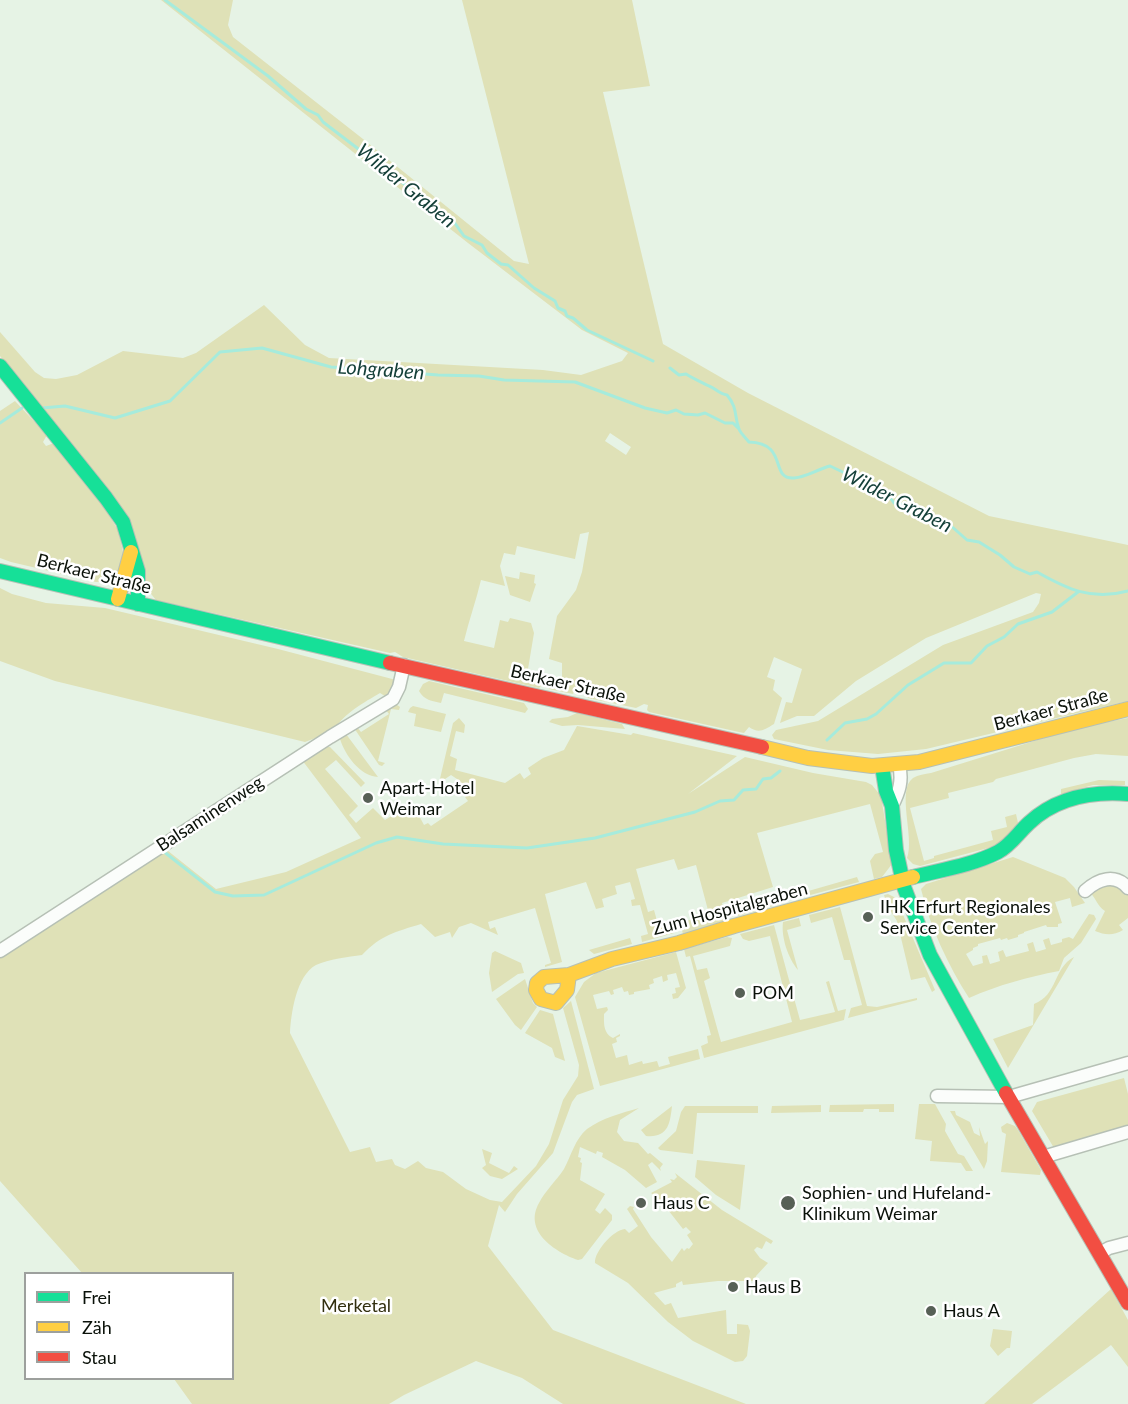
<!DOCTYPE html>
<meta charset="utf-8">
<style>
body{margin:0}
#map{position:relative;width:1128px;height:1404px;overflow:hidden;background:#e6f3e5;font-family:Lato,sans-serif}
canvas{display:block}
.legend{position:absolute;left:24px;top:1272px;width:210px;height:108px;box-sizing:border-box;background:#fff;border:2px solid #9da09d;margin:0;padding:8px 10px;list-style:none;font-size:18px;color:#0a1109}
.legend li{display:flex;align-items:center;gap:12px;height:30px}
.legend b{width:30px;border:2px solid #9da09d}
</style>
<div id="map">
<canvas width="1128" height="1404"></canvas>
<ul class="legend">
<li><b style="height:8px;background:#16e098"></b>Frei</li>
<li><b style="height:8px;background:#ffcf43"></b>Zäh</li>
<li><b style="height:8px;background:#f24e42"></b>Stau</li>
</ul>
</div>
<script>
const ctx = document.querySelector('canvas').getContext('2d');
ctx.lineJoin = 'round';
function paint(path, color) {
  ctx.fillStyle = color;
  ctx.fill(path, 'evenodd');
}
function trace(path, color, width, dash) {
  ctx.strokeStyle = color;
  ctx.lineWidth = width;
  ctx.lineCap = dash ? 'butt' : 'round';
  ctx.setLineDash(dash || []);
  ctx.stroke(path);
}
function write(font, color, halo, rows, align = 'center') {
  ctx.font = font + ' Lato,sans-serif';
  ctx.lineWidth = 5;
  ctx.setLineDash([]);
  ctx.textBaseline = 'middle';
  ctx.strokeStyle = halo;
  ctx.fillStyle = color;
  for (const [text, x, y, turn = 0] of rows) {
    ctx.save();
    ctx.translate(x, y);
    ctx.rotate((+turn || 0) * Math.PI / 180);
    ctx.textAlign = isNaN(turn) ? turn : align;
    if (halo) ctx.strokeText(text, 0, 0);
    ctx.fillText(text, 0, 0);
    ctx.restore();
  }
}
paint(new Path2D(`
 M161,0H233L228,25L233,37L363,139L514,261L529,264L462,0H632L650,86L603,92L663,344L748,393L989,516L1128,545V701L926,749L878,754L828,750L774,739L772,735L776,730L818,721L943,645L1033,612L1039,603L1041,594L1036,593L926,638L856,681L814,716H797L780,723L786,702L792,703L802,669L774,657L767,677L775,680L773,690L782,698L774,724C764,730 759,734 749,727L744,733L739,732L649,712L647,710L648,705L644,704L636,708L588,698L583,693L584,687L577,685L573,694L549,689L546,685L548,679L562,681V663L549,659L557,616L576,590L582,572L589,532L580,534L575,559L517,546L515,555L504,553L500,566L505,586L481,580C476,601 469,620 464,641L494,648L500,620L508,622L510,618L531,623L534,633L527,675L543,678L541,686L539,688L403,657L395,652L390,653L156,600L143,584L139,553L59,429L0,356V332L35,372L44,378L56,379L77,375L123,351L183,358L196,353L264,305L305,345L329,358L543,370L581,375L622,361L628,353L582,330L468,243ZM610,433L631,447L626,455L605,441Z
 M15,401L47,435L43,442L46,446L54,443L99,499L118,530L124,556L117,577L111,581L96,582L11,562L0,558V411Z
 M520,572L535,575L534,583L536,584L530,602L510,595L505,576L519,579Z
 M0,588L12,594L46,603L105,608L278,649L396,680L388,698L380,693C365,702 342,714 334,731L305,742L55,681L0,661Z
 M429,681L524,703L528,709L525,713L521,712L444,693L441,703C432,701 424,700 419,691L423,684Z
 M396,704L400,707L399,710L391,709L378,761L385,763L382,766L379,765L354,728L357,727L361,732L389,714L385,709Z
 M413,706L446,714L441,732L414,726L416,714L408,712L410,708Z
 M577,713L622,724L625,729L578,725L562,726L549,722L552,719L568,717Z
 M459,718L465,725L464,733L456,731L450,756L457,759L455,770L505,783L520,773L524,779L531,774L528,768L543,758L564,750L577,726L631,735L633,733L737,756L688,794L745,757L813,773L866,782L872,785L881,796L892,864L882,877L874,879L870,861L875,854L883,852L870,804L757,833L773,887L722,903L726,918L724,921L683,934L680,923L709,914L696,865L678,870L674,859L636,869L648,912L654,910L659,928L672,925L674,933L642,942L641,936L648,934L640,905L632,906L631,900L635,899L630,882L615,886L617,894L602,899L604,907L596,909L586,882L545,894L562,962L545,967V965L551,963L535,908L488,922L490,929L495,927L498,935L471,923L459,927L452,938L450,932L435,937L421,924C395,932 381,935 362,955C348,957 329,959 316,965C296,976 291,1014 290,1033L350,1152L370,1147L376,1162L392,1159L395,1165L405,1169L418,1161L426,1168L443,1172L466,1189L490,1200L502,1202L536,1166L549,1144L563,1100L578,1076L579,1065L563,1008L571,1001L594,1089L577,1095L572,1102L553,1153L517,1194L505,1212L499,1205L488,1246L553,1330L746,1404H563L522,1378L476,1361L404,1395L389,1404H192L174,1379L232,1378V1274L82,1273L0,1181V946L158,843L216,889L286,872L361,838L302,760L324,747H330L365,783L361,787L336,760L325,769L358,806L349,815L356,823L373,808L385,820L398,812L401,816L407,811L416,810L424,825L428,823L431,826L468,801L465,797L467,795L457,779L451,775L439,783L453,723Z
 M1128,718V756L1096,754L1074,758L996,779L993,782L948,793L949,798L910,808L924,861L934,858V856L993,840L991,831L1007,827L1005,817L1016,814L1018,823L1002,841L992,847L920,866L913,864L907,858C915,838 896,790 913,778C918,775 925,774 931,773L1076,728Z
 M346,734L378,777C360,776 345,755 340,739Z
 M1099,780L1125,781V785H1093L1061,794V789Z
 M1013,857L1065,878L1074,887L1085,903L1072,907L1070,898L1055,902L1062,923L1058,924V927H1047L1046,925L1024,932V933L1018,935V937L1008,940L1007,938L1001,940L1000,938L978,944V946L973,948V950L966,954L973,966L983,963L982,956L987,955L990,964L1000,961L998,952L1003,950L1006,957L1029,951L1027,944L1033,942L1036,952L1046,949L1043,940L1049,938L1051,945L1062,942V939L1069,937L1073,939L1089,914L1094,915L1096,919L1081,943L1064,958L1059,971C1028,977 998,985 969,998C948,965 930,927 921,889L926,884Z
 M857,877L859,882L799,898L798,894Z
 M1112,882L1128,892V918L1119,925L1123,930C1113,936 1105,935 1095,931L1105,911C1097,906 1096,898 1089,891Z
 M888,894L896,898L898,903L935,990L932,992L925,977L911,980L897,921L888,907L884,895Z
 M783,898L784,903L738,916L737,911Z
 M840,907L867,1006L877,1007L917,998V1000L848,1018L851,1008L862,1005L850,960H844L832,917L811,923L809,915Z
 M799,918L801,926L787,930L798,970C788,958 781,937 783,922Z
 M774,925L800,1020L835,1012L826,982L829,981L838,1011L846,1009L844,1020L704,1058L701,1046L708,1043L707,1036L711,1035L690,956L686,957L684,949L727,937L732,938L730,946L693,956L697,970L707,968L710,978L704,981L721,1042L792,1022L770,936L749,941L743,939L740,934Z
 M630,938L632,944L594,954L589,950Z
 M495,951L521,963L524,973L518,974L492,992L489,973L492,953Z
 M676,952L686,988L678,998L673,999L672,994L676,993L675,988L680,987L676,973L667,975L668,980L663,982L662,976L653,979L654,983L649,985L650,989L634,992V994L629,995L628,991L624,992L622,987L613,990L614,994L611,995L609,991L593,995L597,1009L607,1007L608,1010L604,1014C604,1023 603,1033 613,1038L620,1034V1036L616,1038L617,1042L612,1044L616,1058L627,1055L629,1065L642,1061L643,1064L657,1061L659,1067L670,1064L668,1057L698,1049L700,1059L600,1086L575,997L584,982L596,973Z
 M1074,957L1008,1068L993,1039L1033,1025L1034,1004C1058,995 1053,968 1074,957Z
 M525,979L533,1003L537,1007L521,1030L515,1025L496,999Z
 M540,1010L553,1014L565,1061L555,1057L552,1048L525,1033Z
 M1124,1078L1128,1094V1127L1054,1148L1032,1111L1037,1102Z
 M894,1104V1112H879V1109H864L863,1112H829L830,1105Z
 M919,1104H935L946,1124L945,1131L958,1154L964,1156L973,1171H966L961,1163L930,1161L932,1141L915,1139Z
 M821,1105V1112L771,1113L772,1106Z
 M672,1106C670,1124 668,1138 646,1136L641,1130Z
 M685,1106H758V1113H697L693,1154L660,1150L658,1148L676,1131L681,1112Z
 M639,1108L620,1120L617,1132L624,1141L638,1143L648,1154L650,1153L663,1164L660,1168L661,1171L652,1162L648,1165L657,1182L646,1188L625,1170L602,1157L603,1153L597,1151L596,1154L580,1147L578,1157L581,1158L580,1162L582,1163L580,1180L605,1194L595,1210L600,1214L605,1208L612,1215V1220L582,1259L578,1260C555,1252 523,1231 539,1203C545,1191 556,1181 564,1169C571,1156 575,1139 587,1129C602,1118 622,1113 639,1108Z
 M950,1111H955L956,1115L970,1122L974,1133L980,1136L979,1127L985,1144L988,1141L987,1161L984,1169Z
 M1007,1123L1015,1126L1018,1130L1041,1170L1040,1175L1001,1172L1006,1134L1002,1132L1001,1127Z
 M482,1149L492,1153L489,1163L509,1173L514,1166L518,1169L502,1179L490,1176L482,1168L486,1165Z
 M697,1160L745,1165L740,1210L716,1195L695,1177Z
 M675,1173L722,1210L773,1241L771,1244L766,1241L762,1249L757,1247L754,1250L760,1258L768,1263L756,1276L755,1281H718L683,1285L682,1281L676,1284V1287L654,1293L665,1305L671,1303L678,1318L726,1310L727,1334H737V1324L748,1325L750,1331L747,1356L743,1361L735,1362L693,1341L668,1322L628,1283L595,1263C594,1252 613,1230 625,1229L629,1233L638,1226L627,1209L630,1206L634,1207L633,1209L651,1237L672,1262L682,1248L684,1251L687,1248L689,1249L693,1244L687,1235L691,1232L686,1227L683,1229L661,1201L651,1193L672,1182L670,1179L674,1180L677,1177Z
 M1111,1289L1128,1320V1367L1111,1345L1032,1404H984Z
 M993,1329L1012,1331L1010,1348H1007L998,1356L990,1346Z`), '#dfe1b7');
trace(new Path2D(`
 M165,0L268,76L306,109L318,115L323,122L454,222L464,236L482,245L487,253L501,264L508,265L534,288L555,301L558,308L565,311L567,316L573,318L587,330L653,361
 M670,368L679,375L686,374C694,379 701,382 709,386C715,388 719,394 727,395C738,408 734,416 739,429C741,434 746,438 749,442C789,443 769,480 794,478C807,477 818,469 830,466L887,493L894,503L901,504L918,514L950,525L967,540L979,542L1000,555L1014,567L1030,574L1037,572C1067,589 1092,601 1128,591
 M42,408L65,406L115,418L170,401L220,352L262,348L331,367L438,375L479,376L504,380L575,382L645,408L667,413L676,410L684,414L698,415L705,413L725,423H733L739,429
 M0,423L22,408
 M827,740L845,723L867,719L876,714L908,685L944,663H971L987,646L1004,637L1018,624L1052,612L1078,592
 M163,851L215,892L233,896L264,895L376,843L397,837L443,844L527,848L595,838L695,812L720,801L734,800L743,790L756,789L763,779L771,778L780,771`), '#a6ebdc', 3);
const street = new Path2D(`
 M892,806C899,792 903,781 899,765
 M1085,891C1098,879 1115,873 1128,888
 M0,951L330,737L393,699L399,687L404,665
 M937,1096L1009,1097L1128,1063
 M1043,1157L1128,1132
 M1100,1253L1109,1248L1128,1243`);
const fast = new Path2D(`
 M0,366L106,498L123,522L138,571V604
 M0,571L390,663
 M882,766L886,791L892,806L896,850L904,887L930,955L1006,1093
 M913,877C941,870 973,865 998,852C1011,845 1018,833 1029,823C1056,798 1091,791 1128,794`);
const slow = new Path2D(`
 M118,599L131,552
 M762,747L808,758L872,766L919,762L1128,709
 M569,975L567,990L556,1003L541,999L536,990L537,983L544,977L569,975L612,959L679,943L734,926L913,877`);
const jam = new Path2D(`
 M390,663L762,747
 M1006,1093L1128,1303`);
trace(street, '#b6c0b5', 15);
trace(fast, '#b6c0b5', 16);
trace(slow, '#b6c0b5', 16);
trace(jam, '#b6c0b5', 16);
trace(street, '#fbfdfb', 12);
trace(fast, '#16e098', 14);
trace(slow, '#ffcf43', 14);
trace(jam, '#f24e42', 14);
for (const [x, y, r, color] of [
 [368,798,6,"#576056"],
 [868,917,6,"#576056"],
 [740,993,6,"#576056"],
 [641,1203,6,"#576056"],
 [788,1203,8,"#576056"],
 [733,1287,6,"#576056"],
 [931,1311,6,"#576056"]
]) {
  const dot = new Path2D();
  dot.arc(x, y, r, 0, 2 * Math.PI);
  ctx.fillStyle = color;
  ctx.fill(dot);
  trace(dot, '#fff', 2);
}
write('18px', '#0a1109', '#fff', [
 ["Berkaer Straße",94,574,14],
 ["Berkaer Straße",568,684,13],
 ["Berkaer Straße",1051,710,-15],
 ["Balsaminenweg",210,814,-33],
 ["Zum Hospitalgraben",730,909,-15]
]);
write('18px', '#0a1109', '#fff', [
 ["Apart-Hotel",380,788],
 ["Weimar",380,809],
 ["IHK Erfurt Regionales",880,907],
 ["Service Center",880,928],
 ["POM",752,993],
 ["Sophien- und Hufeland-",802,1193],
 ["Klinikum Weimar",802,1214],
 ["Haus C",653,1203],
 ["Haus B",745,1287],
 ["Haus A",943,1311]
], 'left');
write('18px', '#322f0f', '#fff', [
 ["Merketal",356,1306]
]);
write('italic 20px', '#154039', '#fff', [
 ["Wilder Graben",406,186,39],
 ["Lohgraben",381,370,4],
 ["Wilder Graben",897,500,27]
]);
</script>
